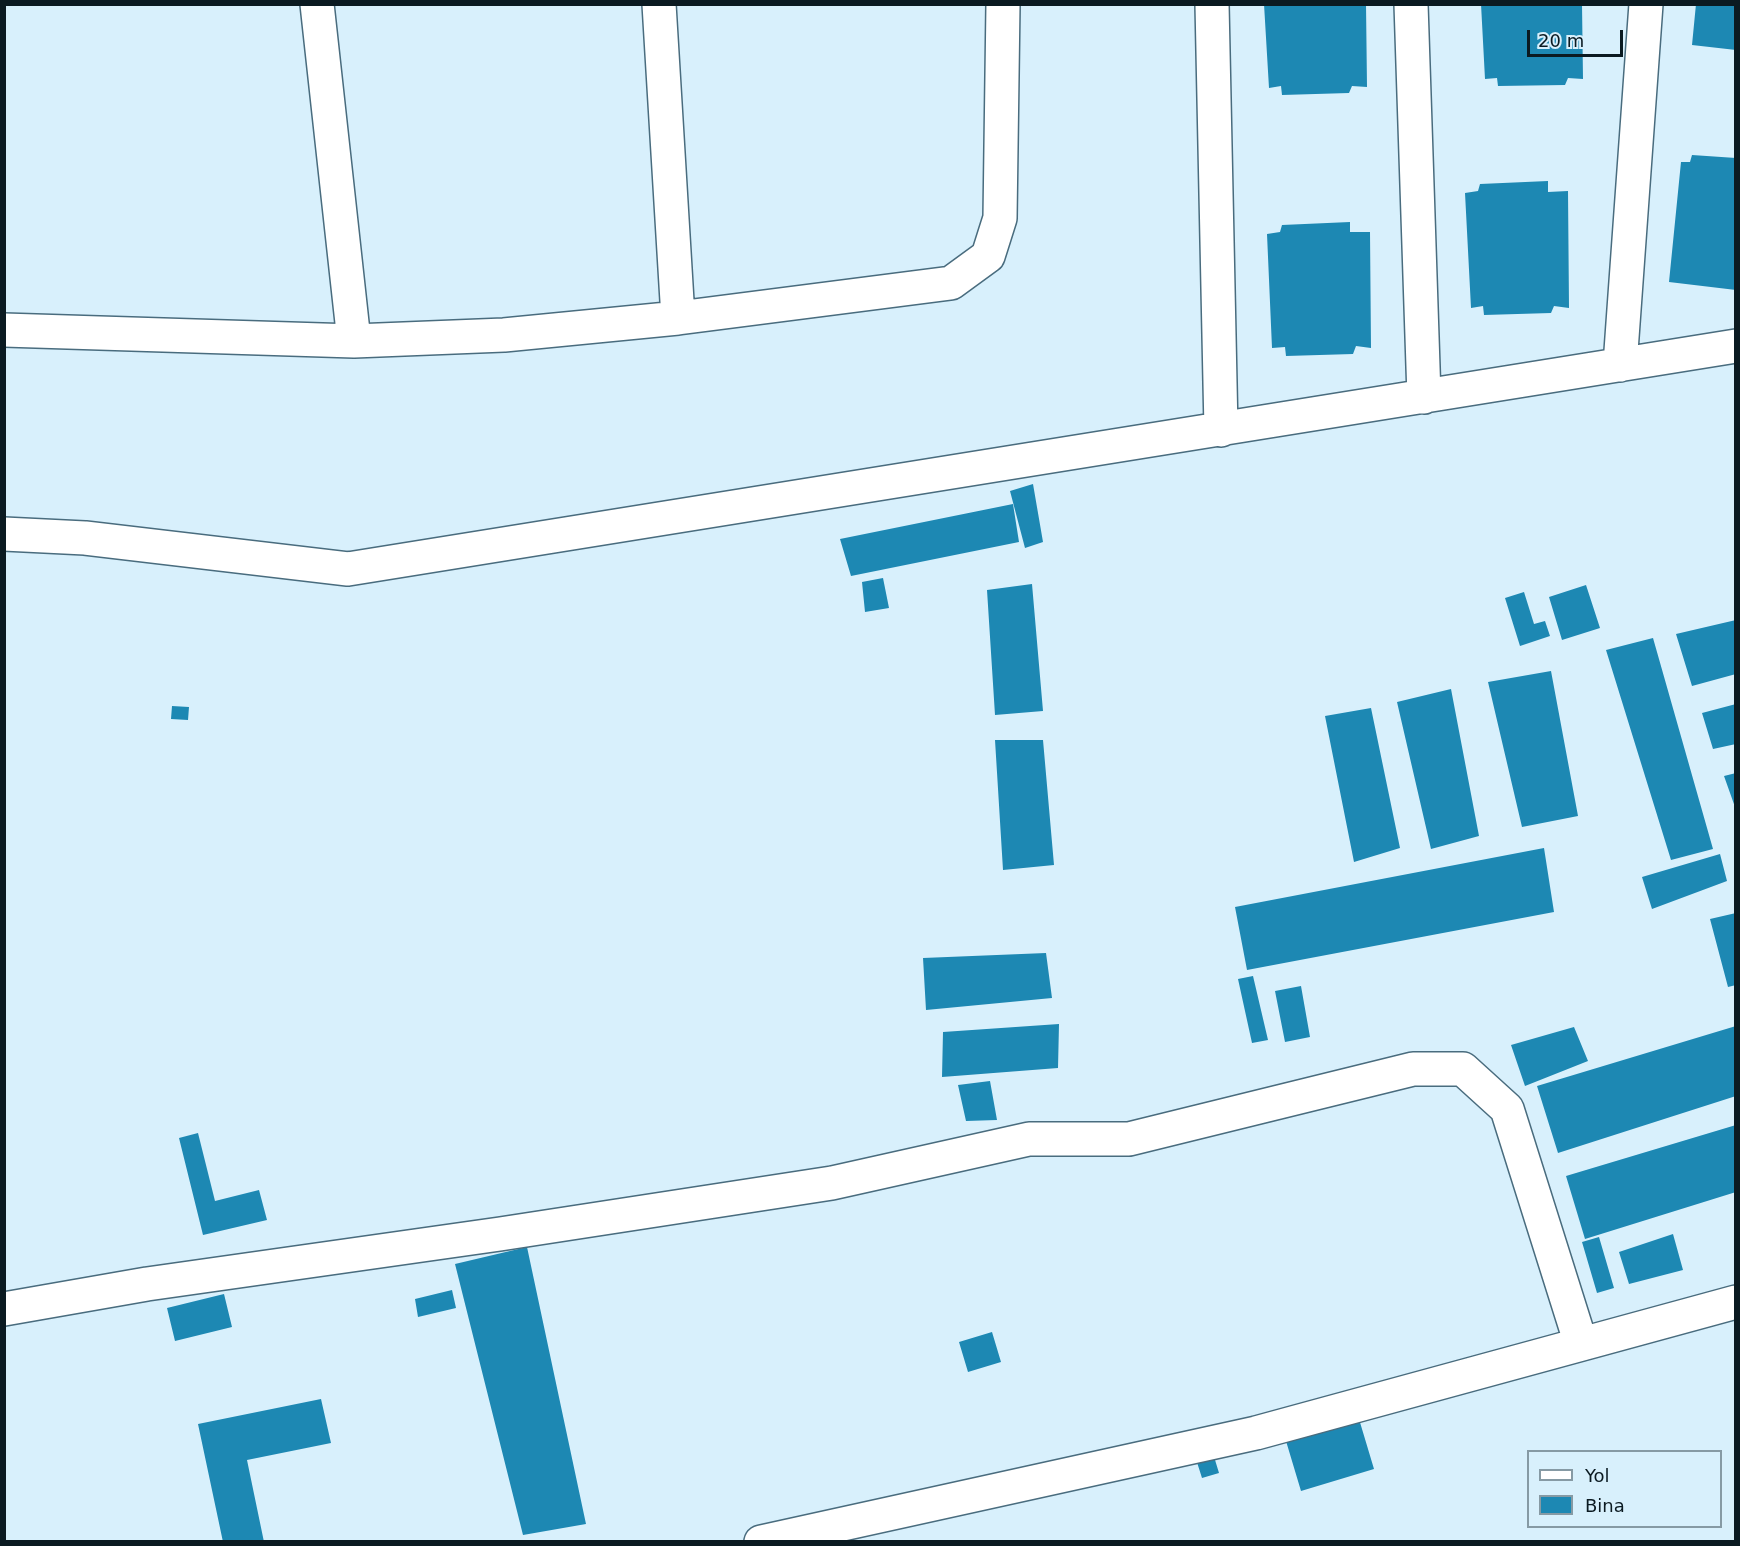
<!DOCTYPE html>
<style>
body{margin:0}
#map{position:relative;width:1740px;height:1546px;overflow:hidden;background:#d8f0fc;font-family:"DejaVu Sans",sans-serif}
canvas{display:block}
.frame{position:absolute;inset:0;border:6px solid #0b1a21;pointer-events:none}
.legend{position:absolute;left:1527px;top:1450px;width:195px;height:78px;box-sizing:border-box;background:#d8f0fc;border:2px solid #869aa4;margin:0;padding:8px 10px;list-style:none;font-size:18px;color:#0b1a21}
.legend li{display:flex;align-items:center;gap:12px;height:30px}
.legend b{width:30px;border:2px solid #869aa4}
.scale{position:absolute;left:1527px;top:30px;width:96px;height:27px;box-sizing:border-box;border:3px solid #0b1a21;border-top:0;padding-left:8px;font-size:18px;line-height:21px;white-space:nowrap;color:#0b1a21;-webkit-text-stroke:4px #d8f0fc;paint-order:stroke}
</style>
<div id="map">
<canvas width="1740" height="1546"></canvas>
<div class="frame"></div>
<ul class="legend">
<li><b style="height:8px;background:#fff"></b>Yol</li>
<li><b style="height:16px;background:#1d88b3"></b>Bina</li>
</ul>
<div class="scale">20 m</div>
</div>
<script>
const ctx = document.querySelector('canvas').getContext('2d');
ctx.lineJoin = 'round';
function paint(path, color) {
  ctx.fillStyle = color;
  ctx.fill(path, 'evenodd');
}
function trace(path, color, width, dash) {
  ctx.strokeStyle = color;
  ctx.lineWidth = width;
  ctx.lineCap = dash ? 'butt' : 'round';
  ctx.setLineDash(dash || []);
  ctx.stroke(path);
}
paint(new Path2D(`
 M1264,4H1366L1367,87L1352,86L1349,93L1282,95L1281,86L1269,88Z
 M1481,4H1582L1583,79L1568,78L1565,85L1498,86L1497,78L1485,79Z
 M1696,4H1736V50L1692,45Z
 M1692,155L1736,158V290L1669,282L1681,162H1690Z
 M1548,181V192L1568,191L1569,308L1554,306L1551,313L1484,315L1483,306L1471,308L1465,193L1478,191L1480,184Z
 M1350,222V232H1370L1371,348L1356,346L1353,354L1286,356L1285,347L1272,348L1267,234L1280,232L1282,225Z
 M1033,484L1043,542L1025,548L1010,491Z
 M1013,504L1019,542L851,576L840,539Z
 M883,578L889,608L865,612L862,582Z
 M1032,584L1043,711L995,715L987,590Z
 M1586,585L1600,628L1562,640L1549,597Z
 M1524,592L1534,624L1545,621L1550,636L1520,646L1505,598Z
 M1736,620V674L1692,686L1676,634Z
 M1653,638L1713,849L1671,860L1606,650Z
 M1551,671L1578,816L1522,827L1488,682Z
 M1451,689L1479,836L1431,849L1397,702Z
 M1736,704V744L1713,749L1702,713Z
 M172,706L189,707L188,720L171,719Z
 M1371,708L1400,848L1354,862L1325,716Z
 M995,740H1043L1054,865L1003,870Z
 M1736,773V806L1735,807L1724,776Z
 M1544,848L1554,912L1247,970L1235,907Z
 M1720,854L1727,881L1652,909L1642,877Z
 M1736,913V985L1728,987L1710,919Z
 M1046,953L1052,998L926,1010L923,958Z
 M1253,976L1268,1040L1252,1043L1238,979Z
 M1301,986L1310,1037L1285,1042L1275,991Z
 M1059,1024L1058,1068L942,1077L943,1032Z
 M1736,1026V1096L1558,1153L1537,1086Z
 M1574,1027L1588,1061L1525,1086L1511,1045Z
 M990,1081L997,1120L966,1121L958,1085Z
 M1736,1125V1192L1585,1239L1566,1176Z
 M198,1133L215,1201L259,1190L267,1220L203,1235L179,1138Z
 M1673,1234L1683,1270L1629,1284L1619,1252Z
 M1599,1237L1614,1288L1597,1293L1582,1242Z
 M527,1247L586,1524L523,1535L455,1264Z
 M452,1290L456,1308L418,1317L415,1299Z
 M224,1294L232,1327L175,1341L167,1308Z
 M992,1332L1001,1362L968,1372L959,1342Z
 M321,1399L331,1443L247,1460L264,1542H223L198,1424Z
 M1359,1419L1374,1469L1301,1491L1286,1441Z
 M1212,1450L1219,1473L1202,1478L1195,1456Z`), '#1d88b3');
const minor = new Path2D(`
 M317,4L354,341
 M659,4L678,318
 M1212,4L1221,430
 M1411,4L1424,397
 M4,330L354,341L504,335L678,318L951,283L988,256L1000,218L1003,4
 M1620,365L1646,4
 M4,534L85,538L348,569L1736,346
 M4,1309L147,1284L500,1234L832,1183L1029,1139H1129L1413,1069H1463L1507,1109L1581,1344
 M761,1542L1256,1433L1736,1302`);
trace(minor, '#496c7e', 36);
trace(minor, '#fff', 33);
</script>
